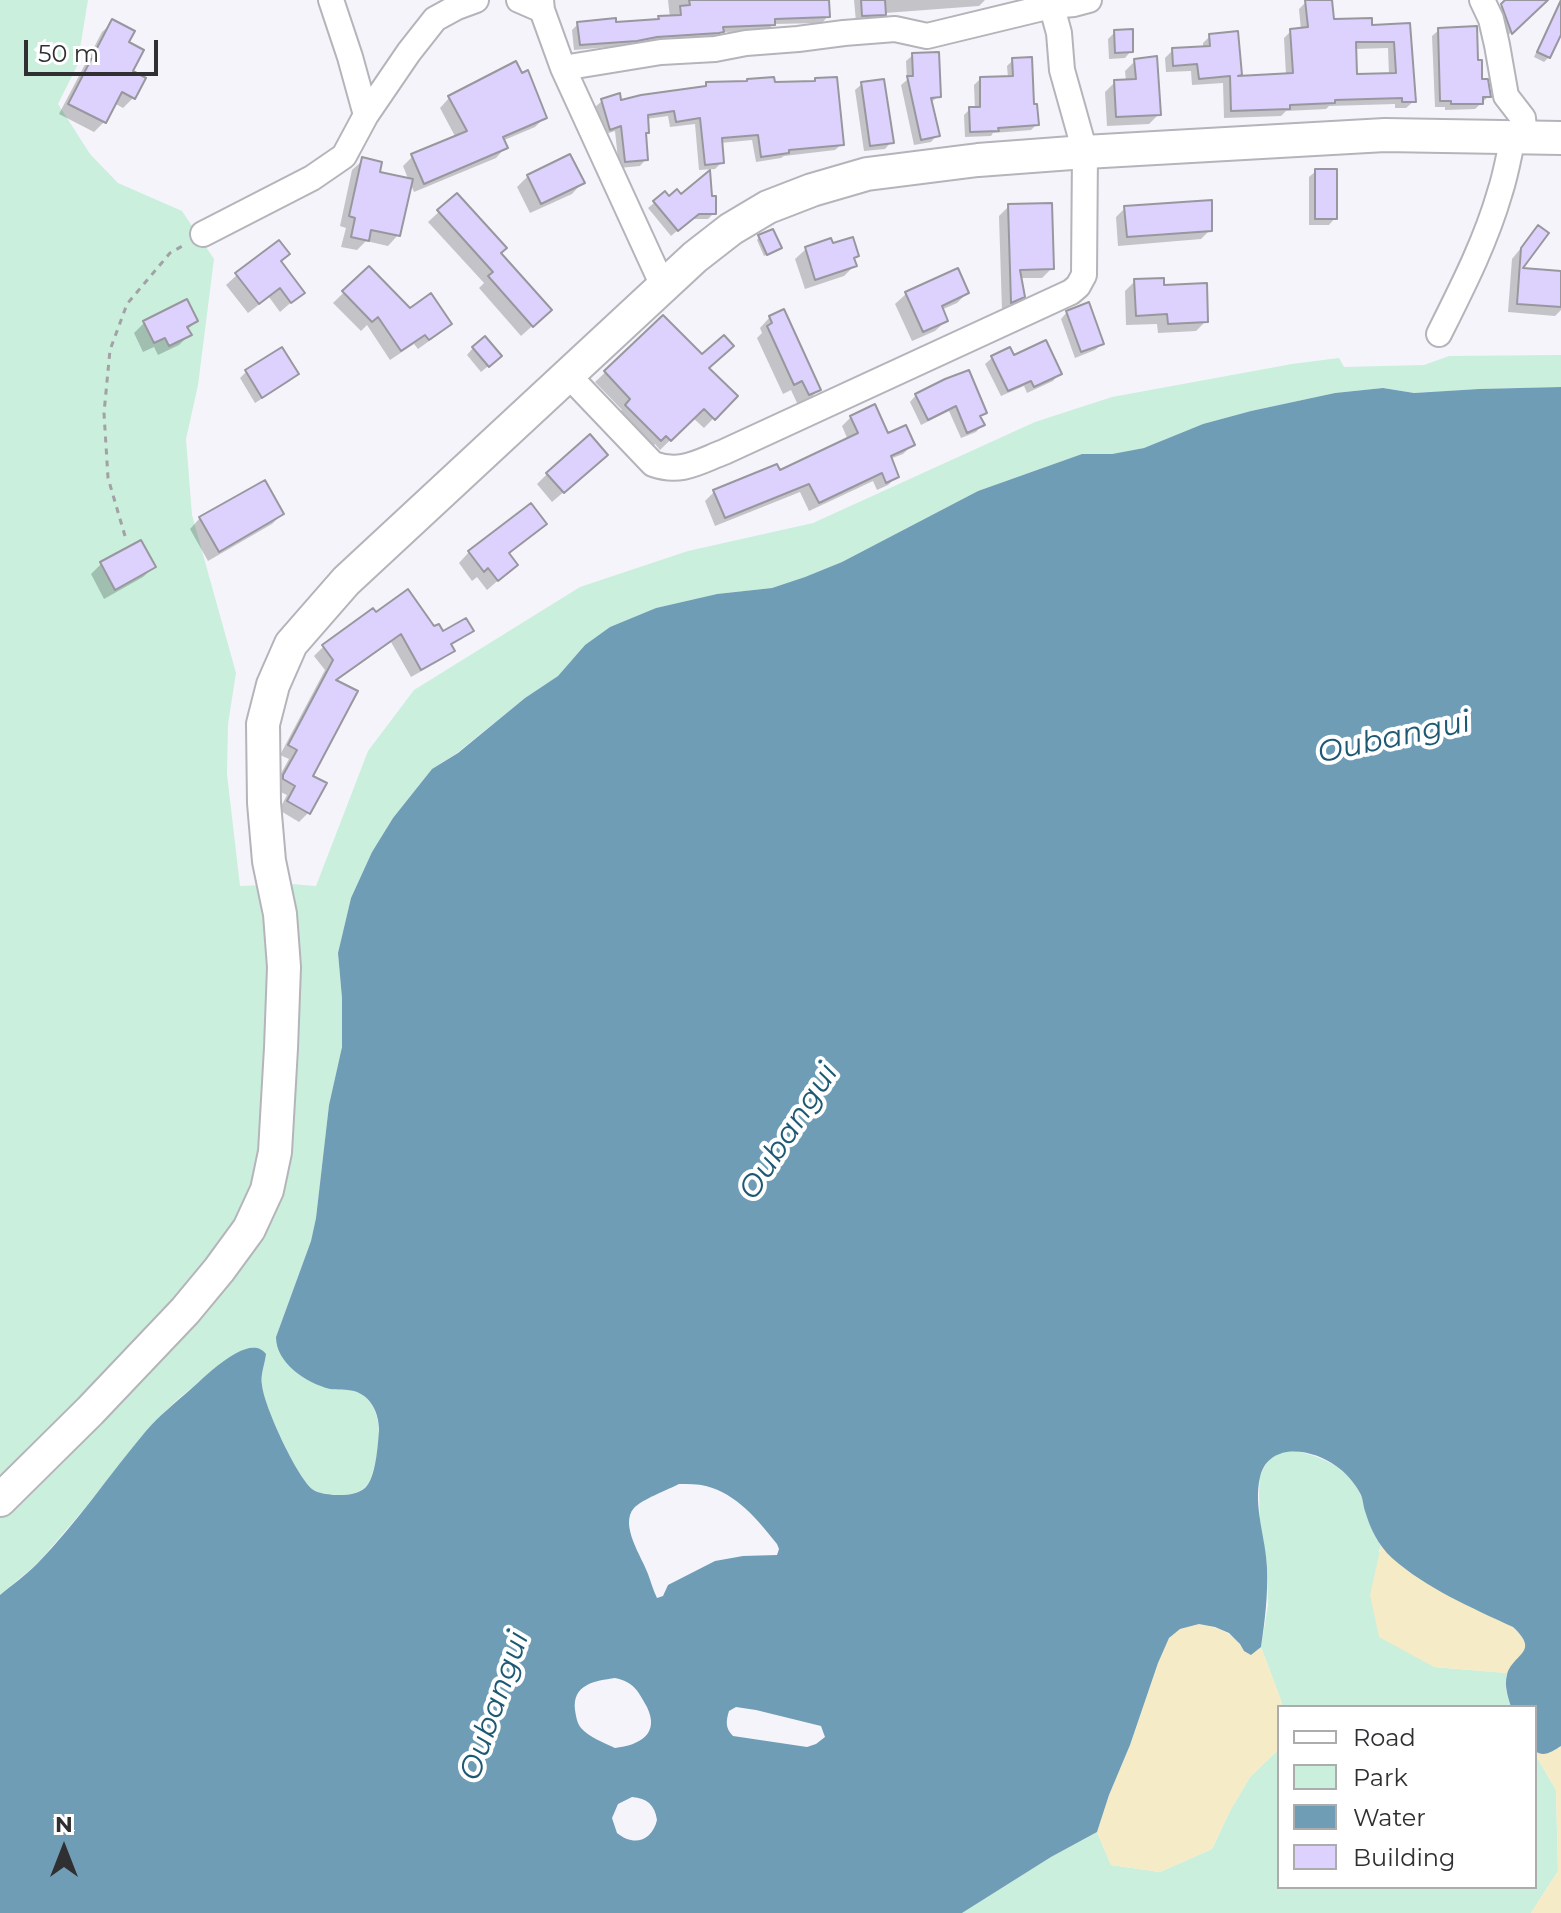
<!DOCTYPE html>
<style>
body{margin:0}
#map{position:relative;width:1561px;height:1913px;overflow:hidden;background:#f5f4fb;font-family:Montserrat,sans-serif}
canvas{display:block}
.legend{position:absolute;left:1277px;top:1705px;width:260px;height:184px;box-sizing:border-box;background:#fff;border:2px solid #acacad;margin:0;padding:10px 14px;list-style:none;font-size:24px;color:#302f32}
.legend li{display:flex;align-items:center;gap:16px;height:40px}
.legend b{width:40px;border:2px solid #acacad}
.north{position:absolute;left:24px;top:1809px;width:80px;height:80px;-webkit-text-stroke:6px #fff;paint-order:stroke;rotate:0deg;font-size:22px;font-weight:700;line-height:32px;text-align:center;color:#302f32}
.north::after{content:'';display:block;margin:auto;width:28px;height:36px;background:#302f32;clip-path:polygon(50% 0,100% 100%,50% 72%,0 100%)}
.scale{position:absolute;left:24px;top:40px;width:134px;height:36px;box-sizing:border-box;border:4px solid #302f32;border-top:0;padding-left:10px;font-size:24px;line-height:28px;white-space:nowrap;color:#302f32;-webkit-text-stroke:6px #fff;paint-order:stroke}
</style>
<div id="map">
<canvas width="1561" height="1913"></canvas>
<ul class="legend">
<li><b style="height:10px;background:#fff"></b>Road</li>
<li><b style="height:22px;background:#caefdc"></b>Park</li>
<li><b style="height:22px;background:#6e9db5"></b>Water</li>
<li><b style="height:22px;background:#ddd1fd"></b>Building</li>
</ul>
<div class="north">N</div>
<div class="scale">50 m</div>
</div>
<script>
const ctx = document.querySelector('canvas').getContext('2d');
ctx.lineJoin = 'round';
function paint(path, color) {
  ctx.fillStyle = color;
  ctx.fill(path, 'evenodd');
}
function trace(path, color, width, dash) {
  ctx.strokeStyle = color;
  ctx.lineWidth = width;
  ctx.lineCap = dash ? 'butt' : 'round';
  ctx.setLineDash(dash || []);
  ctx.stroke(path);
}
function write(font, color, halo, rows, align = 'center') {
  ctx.font = font + ' Montserrat,sans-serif';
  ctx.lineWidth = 8;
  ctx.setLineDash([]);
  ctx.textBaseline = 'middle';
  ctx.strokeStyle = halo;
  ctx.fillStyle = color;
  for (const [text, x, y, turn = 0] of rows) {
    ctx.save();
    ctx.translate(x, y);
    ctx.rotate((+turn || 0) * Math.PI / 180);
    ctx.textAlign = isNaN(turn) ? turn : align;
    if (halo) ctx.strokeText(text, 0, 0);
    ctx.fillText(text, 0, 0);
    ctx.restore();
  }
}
paint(new Path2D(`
 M0,0H88L77,66L58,104L90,154L118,183L182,211L214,259L198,385L186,439L192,515L236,673L228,724L227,774L240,886L291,884L316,886L368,751L414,690L580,587L688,551L813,523L1035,422L1112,397L1292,364L1339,358L1344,367L1424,365L1449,356L1561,355V387L1479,389L1414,393L1383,388L1335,393L1251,411L1203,424L1144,448L1112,454H1082L978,491L842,562L805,577L772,588L717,594L656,608L610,627L585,645L558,676L525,698L457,753L432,769L393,818L372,852L351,898L338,953L342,998V1047L329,1105L316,1218L311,1241L276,1337C280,1346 283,1357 289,1365C296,1375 318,1386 331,1389C338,1390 348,1389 355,1391C388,1403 380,1453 371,1478C364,1496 345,1496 329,1494C322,1493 317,1493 312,1489C296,1475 264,1406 262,1385C260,1375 265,1364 266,1355L261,1349H253L232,1355L178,1399L148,1429L85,1508L37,1564L0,1595Z
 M1296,1451C1323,1457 1352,1469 1362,1498C1367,1515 1371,1530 1381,1546L1379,1551L1434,1667L1507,1673L1506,1691L1511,1707H1282V1703L1261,1647L1268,1605L1267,1565L1260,1520L1259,1492L1260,1475L1269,1459L1277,1453Z
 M1279,1737V1887H1535V1754L1556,1790L1558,1871L1531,1913H962L1051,1857L1097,1832L1111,1865L1160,1872L1212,1849L1231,1809L1250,1777L1278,1750Z`), '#caefdc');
paint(new Path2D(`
 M1381,1546L1390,1556L1479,1611L1513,1627L1519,1633L1526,1643L1525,1652L1507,1673L1434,1667L1379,1637L1370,1595Z
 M1199,1624C1218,1627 1235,1633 1244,1651L1255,1652L1261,1647L1282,1703V1707H1279L1278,1750L1250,1777L1231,1809L1212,1849L1160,1872L1111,1865L1097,1832L1109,1795L1130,1745L1158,1663L1169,1638L1180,1629Z
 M1561,1746V1913H1531L1558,1871L1556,1790L1535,1754V1751C1544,1758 1553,1751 1561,1746Z`), '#f5ebc6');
paint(new Path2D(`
 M1561,387V1746C1553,1751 1544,1758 1535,1751V1707H1511C1508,1697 1504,1686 1507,1675C1513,1653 1541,1653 1513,1627C1472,1608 1426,1588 1392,1558C1378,1545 1370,1528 1365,1511C1363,1505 1363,1498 1360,1493C1355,1483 1345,1472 1336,1466C1313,1449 1269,1441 1260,1477C1253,1507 1266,1538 1267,1568C1268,1595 1265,1620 1261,1647L1251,1655L1244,1651L1240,1644L1229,1633L1215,1627L1199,1624L1180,1629L1169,1638L1158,1663L1130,1745L1109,1795L1097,1832L1051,1857L962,1913H0V1595C12,1585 26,1575 37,1564C77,1523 109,1475 146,1431C159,1416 175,1403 191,1389C204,1378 249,1331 266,1354C265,1364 260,1375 262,1385C264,1406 296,1475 312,1489C319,1494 327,1494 335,1495C345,1495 357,1495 365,1488C376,1478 378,1444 379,1430C379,1413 371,1396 354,1391C346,1389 337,1390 330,1389C306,1383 276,1363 276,1337L311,1241L316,1218L329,1105L342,1047V998L338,953L351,898L372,852L393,818L432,769L458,753L525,698L558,676L585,645L610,627L656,608L717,594L772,588L805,577L842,562L978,491L1082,454H1112L1144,448L1203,424L1251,411L1335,393L1383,388L1414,393L1479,389ZM679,1484C688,1484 698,1484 706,1486C737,1494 758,1520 777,1544L779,1549L777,1555L743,1556L715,1561L668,1585L663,1596L657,1598C653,1590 651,1582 648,1574C642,1557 619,1525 634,1508C641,1500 669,1489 679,1484ZM615,1678C634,1682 638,1691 647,1707C660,1734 640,1745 615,1748C604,1743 589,1737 581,1728C577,1723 576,1716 575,1710C572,1684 595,1681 615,1678ZM736,1707L756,1710L821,1726L825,1737L816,1744L807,1747L733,1736C725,1728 726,1721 729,1711ZM632,1797C647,1798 655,1805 657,1820C652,1841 634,1847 617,1833L612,1818L618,1804Z`), '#6e9db5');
paint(new Path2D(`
 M668,0H827L828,16L822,23L773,24L767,31L721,32L715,38L574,50L572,30L578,24L615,25L656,21L659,18H670Z
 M854,0H985L979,6L885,13L877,21L856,22Z
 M1330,0L1332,21L1370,28L1408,25L1414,101L1406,108H1395V104L1329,106L1326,109L1286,111L1281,116L1224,118L1223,83L1192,85L1191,71L1166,72L1165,58L1173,50L1203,48V43L1210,36L1240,74L1237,78L1286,75L1284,38L1291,31L1301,30L1299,9L1306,2ZM1388,48L1389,75L1355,76L1354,49Z
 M1508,0H1542L1543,2L1501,42L1491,17Z
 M1558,11L1561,13V31L1549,57L1544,62L1534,57L1553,16Z
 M113,22L126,43L134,97L123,108L114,103L104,122L94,132L59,114L102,32Z
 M1439,30L1476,62L1480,82L1489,96L1475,109L1445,110V107H1435L1432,36Z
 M1115,32L1131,51L1125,58L1109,59L1108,39Z
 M913,55L939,96L930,103L937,135L931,142L914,145L901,85L907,80L906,61Z
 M1013,60L1032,107L1037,124L1031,130L993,133L991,136L965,137L964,115L970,109H975L974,85L980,79L1008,78L1007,66Z
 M1135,61L1159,114L1149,124L1107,126L1105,92L1115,82L1126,81L1125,71Z
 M815,80L842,144L835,150L784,156L781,158L756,162L752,140L720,143L722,162L715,169L699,170L695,124L670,127L668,116L646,119L644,135L646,159L640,166L619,168L615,131L603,135L595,107L602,101L620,103L702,89L707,84L813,83Z
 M862,84L891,142L885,149L864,151L855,90Z
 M449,98L545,117L535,127L502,141L505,148L496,158L414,192L410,182L398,235L388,246L366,241L357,250L341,247L346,228L340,226L352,170L363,160L377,173L409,181L403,166L413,156L456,138L440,108Z
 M1316,171L1335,218L1329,225H1309V177Z
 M528,176L582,183L572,194L530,213L517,187Z
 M665,194L669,198L680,196L714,213L708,219H691L671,236L648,208Z
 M457,195L498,253L539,320L521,336L479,288L484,283L428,222Z
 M1009,206L1052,268L1042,278H1019L1023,296L1013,306L1002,311L999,216Z
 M1125,208L1210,230L1201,239L1118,246L1116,217Z
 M1538,227L1546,234L1519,270L1561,273V310L1555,316L1508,312L1512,259Z
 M759,237L779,248L764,256L757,240Z
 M832,246L857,256L852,260L854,266L844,276L805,289L795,259L806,249Z
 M369,268L410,310L450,324L439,334L418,349L414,344L390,360L367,325L361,331L333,303Z
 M237,275L303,292L280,312L269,297L248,313L226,285Z
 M1135,281L1162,287L1206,321L1196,331L1158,333L1157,324L1126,325L1125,291Z
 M967,293L957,303L941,310L946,321L935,331L912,341L895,304L906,294Z
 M1067,312L1102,344L1095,350L1075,358L1061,319Z
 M770,317L819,389L809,400L798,405L791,390L783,394L757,338L762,333L760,328Z
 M663,318L706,369L735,396L704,428L693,418L660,450L655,444L650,450L616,416L622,410L595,382Z
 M196,321L187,330L189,335L179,345L158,355L154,347L143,352L134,333L144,323Z
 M473,348L493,362L481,372L467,355Z
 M992,358H1013L1059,374L1053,381L1027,393L1024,386L1001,396L985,364Z
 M246,372L297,374L290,381L255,403L240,378Z
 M916,395L985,412L979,418L982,425L976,432L961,438L949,411L921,425L910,402Z
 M851,417L887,435L912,445L903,454L890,459L897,476L888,485L877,490L873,481L809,511L800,492L715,526L705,501L714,492L779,473L848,440L842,426Z
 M595,465L552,502L537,484L547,474Z
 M530,506L544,524L534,534L507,554L516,565L487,590L477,577L472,581L459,563L469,552Z
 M282,514L272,524L208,561L190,529L200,518Z
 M101,564L154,567L143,577L104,599L91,574Z
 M376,615L434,629L442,633L471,630L462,639L450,646L452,650L443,659L411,677L391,642L335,682L311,777L309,812L299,822L279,810L287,795L274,789V786L289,759L280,755L325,670L314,656L323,647Z`), '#0003');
const building = new Path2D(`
 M689,0H829L830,17L775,19V25L723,27L724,32L719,33L657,37L637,41L580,45L577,22L616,18V22L659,19L658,16L681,15L680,6L690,5Z
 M861,0H885L886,15L862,16Z
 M1305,0H1332L1334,19L1372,18V25L1410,23L1416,102H1402V98L1335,100V103L1290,105V109L1231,111L1230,76L1199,79L1197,64L1173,66L1172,48L1210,46L1209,34L1238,31L1242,75L1238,76L1293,73L1290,29L1308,27ZM1356,42H1394L1396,73L1357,74Z
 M1505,0H1548L1512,34L1501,4Z
 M1561,0V35L1550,58L1537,52Z
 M112,19L135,31L129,42L144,50L133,71L146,78L135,99L122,92L106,123L68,104Z
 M1477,26L1478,60H1482V79H1488L1491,97H1483V104H1451V101H1440L1438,28Z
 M1133,29V52L1115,53L1114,30Z
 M939,52L941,97L931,98L940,136L921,140L907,76H913L912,53Z
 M1157,56L1161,115L1116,117L1114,80L1136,79L1134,59Z
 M1032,57L1034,104H1037L1039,125L998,128L999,131L970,132L969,107H980V77L1013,76L1012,58Z
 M516,61L522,73L528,70L547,118L503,137L508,148L424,184L411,154L467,131L448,96Z
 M774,77L775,82L815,81V78L837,77L844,145L789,150V153L761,157L758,135L722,138L724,163L705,165L700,118L676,122L674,111L648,115L649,133H646L648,160L625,162L621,126L610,130L601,99L620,93L621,100L641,95L706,86V82L747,81V79Z
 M884,79L894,143L870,146L861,82Z
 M570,154L585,183L541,204L527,175Z
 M362,157L382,162L380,172L413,179L400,236L371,230L369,241L351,237L355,218L349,216Z
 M1315,169H1337V219H1315Z
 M710,170L712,196H716V214H699L678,231L653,201L665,191L669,196L677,189L681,194Z
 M457,193L507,248L501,253L552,310L533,327L488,276L493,272L437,210Z
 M1212,200V231L1127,237L1124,206Z
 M1052,203L1054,269L1020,270L1025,297L1011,303L1008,204Z
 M1538,225L1549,233L1523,268L1561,271V307L1517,304L1521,248Z
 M773,229L782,248L767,255L758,235Z
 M853,237L859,256L854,258L857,266L815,280L805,247L831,238L833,243Z
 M279,240L290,254L281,261L305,293L291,303L280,288L259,304L235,273Z
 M369,266L410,308L431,293L452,324L429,340L425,335L401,351L378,317L372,322L342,291Z
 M958,268L969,293L942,306L948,321L923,332L905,292Z
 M1164,278V285L1207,283L1208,322L1168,324L1167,314L1136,316L1134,279Z
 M187,299L198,321L187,327L192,335L169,346L165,338L154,343L143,321Z
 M1089,302L1104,344L1081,352L1066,311Z
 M784,309L821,390L809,395L802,381L794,385L767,326L772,323L769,316Z
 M663,315L702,354L724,335L734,346L709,368L738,396L715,420L704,409L671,441L666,436L661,441L625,405L630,399L604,371Z
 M485,336L502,356L489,367L472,347Z
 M1046,340L1062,374L1034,387L1031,381L1008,391L991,356L1010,347L1014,355Z
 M282,347L299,374L262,398L245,370Z
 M969,370L987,413L980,416L985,425L967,433L956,406L928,420L915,394L945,379Z
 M875,404L888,433L906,425L915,445L891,456L899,477L886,483L882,473L819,503L809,484L725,518L713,490L777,464L780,470L858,433L850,416Z
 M590,434L608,455L564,493L546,473Z
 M265,480L284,514L219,552L199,517Z
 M531,503L547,524L509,553L518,565L498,581L488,568L484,572L468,551Z
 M141,540L156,567L115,590L100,562Z
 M408,589L434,626L439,624L443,631L466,618L474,631L451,644L455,651L421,670L401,634L336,680L358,691L313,776L327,783L310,814L287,801L295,786L283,779V775L297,750L288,745L333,660L322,645L373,608L376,612Z`);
paint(building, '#ddd1fd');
trace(building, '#99979e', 2);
const minor = new Path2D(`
 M331,0L350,57L366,115
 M519,0L542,10
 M541,0L542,10L563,68L663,286
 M1482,0L1491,19L1497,45L1506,96L1523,118L1525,137
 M563,68L661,52L715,49L746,43L798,39L844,33L895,29L927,36L1051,6L1074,4L1089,0
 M203,234L312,178L344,156L366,115L409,52L435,19L457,7L476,0
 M1439,334C1462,288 1486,241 1500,192C1506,174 1509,155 1513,137
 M568,375L653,464C681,474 698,462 724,452L1071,292L1078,286L1084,275L1085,152L1062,70L1059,33L1050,0`);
const major = new Path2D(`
 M0,1500L90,1411L185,1311L219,1270L249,1229L267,1190L275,1152L281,1048L284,967L280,914L269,861L264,803L263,724L273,685L291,644L346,581L695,257L731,229L768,207L812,190L867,174L978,160L1085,152L1385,135L1561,138`);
trace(minor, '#b5b4ba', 28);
trace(major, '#b5b4ba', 36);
trace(new Path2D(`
 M125,536L108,478L104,413L110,350L127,304L170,253L186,244`), '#a2a1a6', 3, [6, 6]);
trace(minor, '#fff', 24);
trace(major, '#fff', 32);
write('italic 30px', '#1d5973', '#fff', [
 ["Oubangui",1394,738,-12],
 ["Oubangui",789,1132,-57],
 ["Oubangui",495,1706,-71]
]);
</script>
